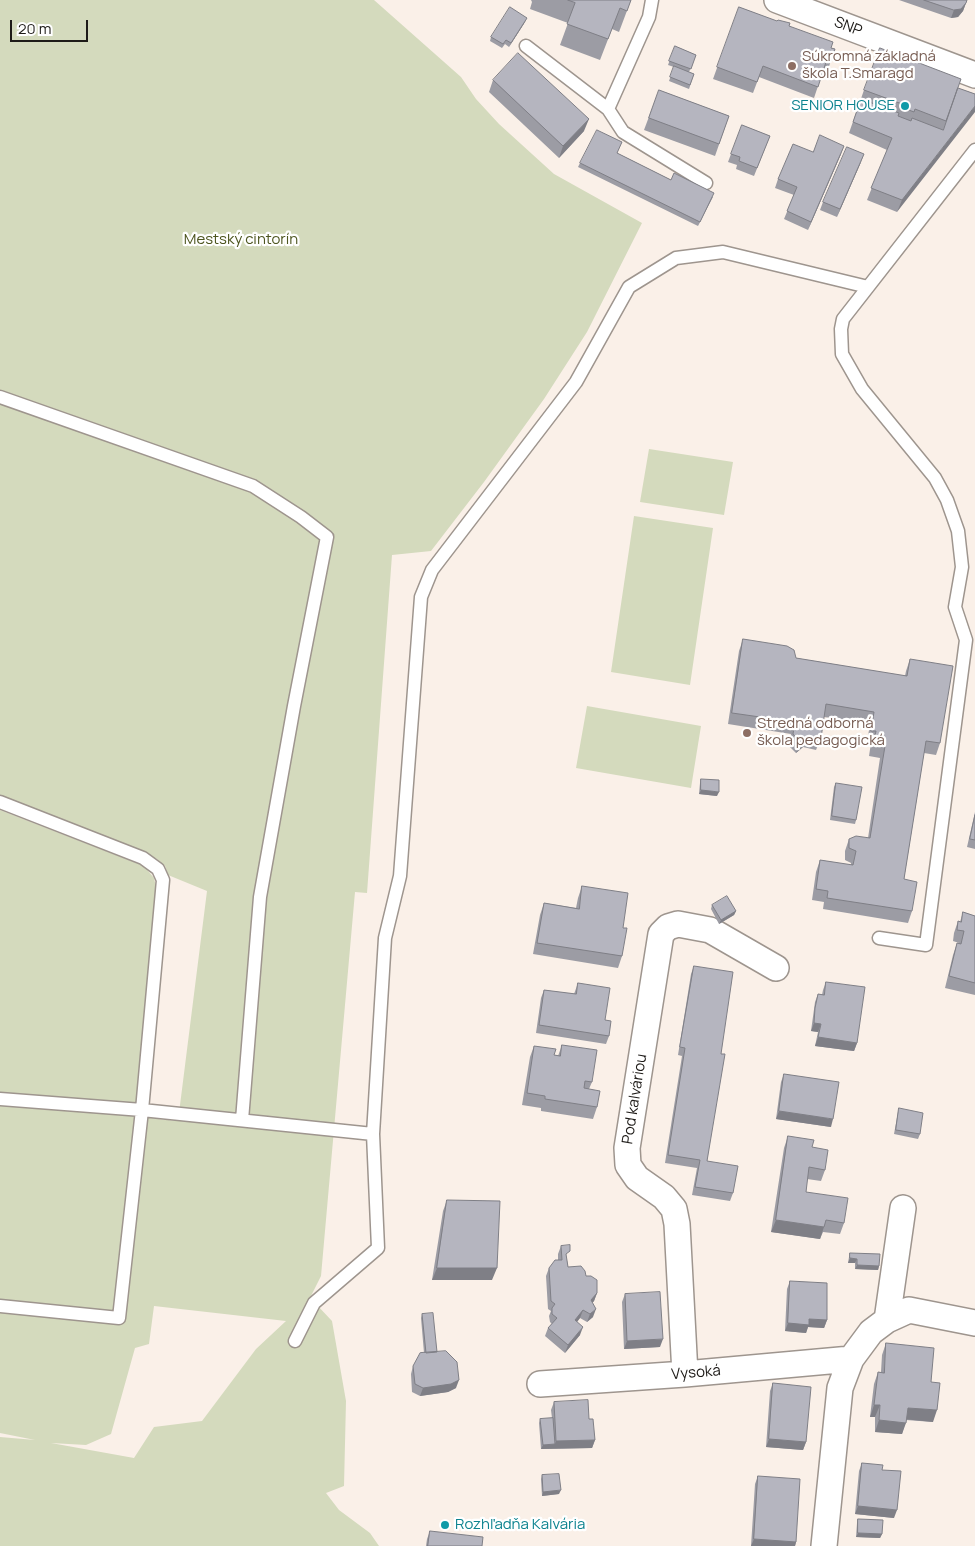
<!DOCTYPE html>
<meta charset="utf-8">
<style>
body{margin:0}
#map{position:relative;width:975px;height:1546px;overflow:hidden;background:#faf0e8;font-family:Manrope,sans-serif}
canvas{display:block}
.scale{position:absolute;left:10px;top:20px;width:78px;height:22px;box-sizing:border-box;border:2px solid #1e1b18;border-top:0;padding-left:6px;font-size:15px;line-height:18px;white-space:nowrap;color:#1e1b18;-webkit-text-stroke:4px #fff;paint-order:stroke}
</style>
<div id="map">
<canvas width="975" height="1546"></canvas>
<div class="scale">20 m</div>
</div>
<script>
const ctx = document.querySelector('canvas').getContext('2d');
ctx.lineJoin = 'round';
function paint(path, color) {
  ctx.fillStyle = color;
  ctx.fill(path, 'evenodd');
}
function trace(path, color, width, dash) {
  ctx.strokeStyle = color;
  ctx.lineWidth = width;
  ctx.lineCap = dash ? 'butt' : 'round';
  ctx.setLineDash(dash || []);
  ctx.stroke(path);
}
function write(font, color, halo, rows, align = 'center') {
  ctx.font = font + ' Manrope,sans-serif';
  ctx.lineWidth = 4.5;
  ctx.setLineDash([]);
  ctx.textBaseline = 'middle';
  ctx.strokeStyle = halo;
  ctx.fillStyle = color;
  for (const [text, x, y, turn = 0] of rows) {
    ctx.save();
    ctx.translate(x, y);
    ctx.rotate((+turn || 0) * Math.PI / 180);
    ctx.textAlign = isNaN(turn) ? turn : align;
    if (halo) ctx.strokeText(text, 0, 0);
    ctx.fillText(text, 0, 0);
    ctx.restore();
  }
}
paint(new Path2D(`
 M0,0H374L461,77L476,99L499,124L554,174L642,223L587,332L544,399L484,482L431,551L392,555L367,893L355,892L321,1276L307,1304H316L332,1321L346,1401L344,1486L326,1493L339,1510L370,1533L379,1546H0V1437L35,1440L0,1433V810L144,866L154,878L156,887L137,1099C145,1122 156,1118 178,1121L207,891L168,875L165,866L157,859L0,798ZM154,1306L286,1321L256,1349L202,1421L154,1427L134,1458L51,1443L86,1445L111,1434L135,1348L149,1344Z
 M649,449L733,462L724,515L640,502Z
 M634,516L713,528L690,685L611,672Z
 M587,706L701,726L691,788L576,768Z`), '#d4dabd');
const service = new Path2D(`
 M526,46L608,109L649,17L652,0
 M608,109L623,132L706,183
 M0,397L253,486L301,517L327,537L294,706L260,897L242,1120
 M0,802L143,858L158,869L163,880L142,1110L373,1134
 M879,938L926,945L966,640L955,607L962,567L958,531L947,500L935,478L862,389L842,354L841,329L843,319L975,150
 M0,1099L142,1110L119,1318L0,1306
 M295,1341L314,1303L378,1248L373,1134L385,938L400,876L421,597L432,570L576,382L629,287L676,258L723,252L868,287`);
const minor = new Path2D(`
 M777,0L975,75
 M887,1320L903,1208
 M685,1374L677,1224L674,1209L664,1197L637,1178L628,1165L627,1148L661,934L668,927L678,924L710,930L776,968
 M540,1384L685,1374L851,1359
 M824,1546L840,1388L851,1359L871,1332L887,1320L909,1310L975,1323`);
trace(service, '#9e958e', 15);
trace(minor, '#9e958e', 28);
trace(service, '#fff', 12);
trace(minor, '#fff', 25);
paint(new Path2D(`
 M531,0H631L619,32L612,29L600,60L560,45L568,23L530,9L532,2Z
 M899,0H967L963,11L958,17L951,18Z
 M739,7L789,26L831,48L835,49L826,75L822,74L814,98L759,77L753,93L713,79Z
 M525,22L509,47L505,44L502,48L490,41L491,37Z
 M675,46L696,55L689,72L694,74L689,89L669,81L674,67L668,65Z
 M493,80L584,131L559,158L489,92Z
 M958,88L975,94L897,212L867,200L887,150L849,133L864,90Z
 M659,90L729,116L715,156L644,130Z
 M742,125L770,136L754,176L736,169L737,165L728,162Z
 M622,142L617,153L671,180L713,197L698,226L578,167L580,163Z
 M813,152L841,154L808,230L784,219L794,195L775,188L778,179Z
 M861,162L837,217L820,210L823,202Z
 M743,639L796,658L905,676L906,671L910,659L940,743L936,755L924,753L904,879L912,911L908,923L823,909L824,902L812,900L816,872L820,860L851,865V863L845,860V851L849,839L868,838L880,758L869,756L871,743L867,742L870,724L824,717L821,738L816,750L803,747L796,753L789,746L791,734L728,724L739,651Z
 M701,779L717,796L699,794L700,783Z
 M836,783L856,820L855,824L830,820L834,787Z
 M975,812V849L967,847Z
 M582,886L623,928L622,956L618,968L533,954L540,915L544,903L576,908L578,898Z
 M712,905L736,911L734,915L719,924L711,909Z
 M963,912L975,916V995L945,988L953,955L957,943H959L953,941L954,933L958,921L960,922Z
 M694,966L721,1054L707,1161L733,1193L730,1201L692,1195L697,1168L665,1163L682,1056L678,1055L691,974Z
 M826,982L857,1043L854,1051L815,1046L818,1032L811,1031L815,1002L818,994L822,995L823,990Z
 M578,983L605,1020L609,1036L606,1044L536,1033L541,998L544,990L574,994Z
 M562,1045L592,1082L589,1089L597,1107L593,1119L541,1111V1108L522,1105L530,1057L534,1046L554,1055L558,1056Z
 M784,1074L831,1127L776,1119L781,1082Z
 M899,1108L920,1134L918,1139L894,1134L898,1112Z
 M788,1136L812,1147L825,1170L821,1181L807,1179L806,1192L844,1223L840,1234L823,1232L820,1239L771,1232L784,1148Z
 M447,1200L492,1280H432L443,1211Z
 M561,1246L567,1260L568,1267L586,1276L597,1293L594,1301L592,1303L593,1317L587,1322L580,1318L577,1322L580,1335L565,1353L545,1336L548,1328L552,1324L550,1322L549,1316L551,1311L548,1309L546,1276L549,1268L558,1260V1254Z
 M850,1253L879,1266L878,1270L855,1269V1263H848L849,1257Z
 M790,1281L827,1320L824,1328L808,1327L806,1333L785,1331L787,1289Z
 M625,1294L660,1347L624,1349L622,1302Z
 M422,1314L437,1352L456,1388L448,1392L420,1396L412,1392L411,1374L413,1366L424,1353L421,1318Z
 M886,1343L931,1382L933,1422L906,1420L902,1434L875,1432V1417H870L874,1384L878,1372H881L882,1355Z
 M773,1383L806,1442L803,1450L766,1447L770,1391Z
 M554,1402L589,1419L595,1440L592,1448L541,1449L539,1423L540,1419L552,1418L551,1410Z
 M862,1463L882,1470L894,1518L855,1514L859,1471Z
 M542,1475L559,1494L542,1496L541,1479Z
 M758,1476L796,1542L795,1546H751L755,1484Z
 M858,1519L882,1534L880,1538L856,1537L857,1523Z
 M430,1531L482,1546H426L427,1539Z`), '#9c9ca4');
paint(new Path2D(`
 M966,3L963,11L958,17L951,18L954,10Z
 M527,18L525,22L509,47L511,43Z
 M975,106V112L897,212L902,200Z
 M589,119L584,131L559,158L563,146Z
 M844,146L841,154L808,230L811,222Z
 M864,154L861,162L837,217L840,209Z
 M807,736L803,747L796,753L800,742Z
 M701,790L719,792L717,796L699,794Z
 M736,911L734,915L719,924L721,920Z
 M814,1023L821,1024L818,1032L811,1031Z
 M818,1037L857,1043L854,1051L815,1046Z
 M779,1111L833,1119L831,1127L776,1119Z
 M776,1220L824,1227L820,1239L771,1232Z
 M850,1258L857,1259L855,1263H848Z
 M857,1265L879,1266L878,1270L855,1269Z
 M437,1268H497L492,1280H432Z
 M597,1293L594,1301L588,1308L591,1300Z
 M596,1309L593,1317L587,1322L590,1314Z
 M583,1310L580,1318L572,1328L575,1320Z
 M809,1319L827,1320L824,1328L808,1327L806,1333L785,1331L788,1323Z
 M583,1327L580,1335L565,1353L568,1345Z
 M663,1339L660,1347L624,1349L627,1341Z
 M459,1380L456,1388L448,1392L420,1396L423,1388Z
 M874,1405H880L875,1417H870Z
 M908,1408L937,1410L933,1422L903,1419Z
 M879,1420L906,1423L902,1434L875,1432Z
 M769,1439L806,1442L803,1450L766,1447Z
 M595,1440L592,1448L541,1449L543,1445L555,1444L556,1441Z
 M561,1490L559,1494L542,1496L543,1492Z
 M858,1506L897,1510L894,1518L855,1514Z
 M858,1533L882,1534L880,1538L856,1537Z
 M754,1539L796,1542L795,1546H751Z`), '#7f7f86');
const building = new Path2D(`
 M568,0H631L627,11L620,8L608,39L567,24L575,3Z
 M924,0H967L966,3L961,9L954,10Z
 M510,7L527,18L511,43L506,40L503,44L491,37Z
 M739,7L777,21L778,20L790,23L789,26L833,42L831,48L835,49L830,63L826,62L818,87L763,66L757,82L717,67Z
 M675,46L696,55L691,69L669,61Z
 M880,48L961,79L946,121L915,109L914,112L901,107L902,104L864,90Z
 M518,53L589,119L563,146L493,80Z
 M674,66L694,74L690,85L670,77Z
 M958,88L975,94V106L902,200L871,188L892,138L853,122L861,99L899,113L898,116L911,121L912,118L943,130Z
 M659,90L729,116L719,144L649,118Z
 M742,125L770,136L757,168L739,161L740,157L731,154Z
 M597,130L622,142L617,153L671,180L674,173L714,193L700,222L580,163Z
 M820,135L844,146L811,222L787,211L797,187L778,179L793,144L813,152Z
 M847,147L864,154L840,209L823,202Z
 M743,639L787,646L794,650L796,658L907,676L910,659L953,666L940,743L926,741L904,879L917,882L912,911L827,898L828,891L816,889L820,860L853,865L856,851L849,848V839L856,836L870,838L885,746L873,745L876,731H871L874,712L826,704L821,738L807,736L800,742L793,734L795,722L732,713Z
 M701,779L719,780V792L701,790Z
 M836,783L862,787L856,820L832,816Z
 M975,815V840L970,839Z
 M582,886L628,893L623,928H627L622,956L537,943L544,903L579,909Z
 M727,896L736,911L721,920L712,905Z
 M963,912L975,916V983L949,976L957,943L961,944L964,931L957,930L958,921L961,922Z
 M694,966L733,972L721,1054H725L707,1161L738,1166L733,1193L695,1187L700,1160L668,1155L685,1048L680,1047Z
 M826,982L865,987L857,1043L818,1037L821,1024L814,1023L815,1008L818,994L824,995Z
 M578,983L610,988L605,1020L611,1021L609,1036L539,1025L544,990L576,994Z
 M562,1045L597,1050L592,1082L585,1081L584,1088L600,1091L597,1107L545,1099V1096L527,1093L534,1046L556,1049L554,1055L560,1056Z
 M784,1074L839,1082L833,1119L779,1111Z
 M899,1108L923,1113L920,1134L896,1130Z
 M788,1136L814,1140L812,1147L828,1150L825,1170L809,1167L806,1192L848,1198L844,1223L826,1220L824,1227L776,1220Z
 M447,1200L500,1201L497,1268H437Z
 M570,1245V1251L566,1254L568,1267L581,1266L585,1271L586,1276H591L597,1280V1293L591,1300L596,1309L590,1314L583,1310L575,1320L583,1327L568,1345L548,1328L557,1318L552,1314V1308L555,1304L551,1301L549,1268L555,1260H562L561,1246Z
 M850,1253L880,1254L879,1266L857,1265V1259L850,1258Z
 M790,1281L827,1283V1320L809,1319V1325L788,1323Z
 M660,1292L663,1339L627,1341L625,1294Z
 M433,1313L437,1352L426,1353L422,1314Z
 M886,1343L934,1348L931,1382L940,1383L937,1410L908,1408L906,1423L879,1420L880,1405H874L878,1372L884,1373Z
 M446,1351L457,1362L459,1380L451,1384L423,1388L415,1384L413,1366L420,1353Z
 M773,1383L811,1387L806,1442L769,1439Z
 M588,1400L589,1419H593L595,1440L556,1441L554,1402Z
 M553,1418L555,1444L543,1445L540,1419Z
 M862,1463L883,1465L882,1470L901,1471L897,1510L858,1506Z
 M559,1474L561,1490L543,1492L542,1475Z
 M758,1476L800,1479L796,1542L754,1539Z
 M858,1519L883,1520L882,1534L858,1533Z
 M430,1531L483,1537L482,1546H428Z`);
paint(building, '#b5b5bf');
trace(building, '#7f7f86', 1);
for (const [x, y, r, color] of [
 [792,66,5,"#8d6e63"],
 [905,106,5,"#0f9aa8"],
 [747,733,5,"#8d6e63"],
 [445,1525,5,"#0f9aa8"]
]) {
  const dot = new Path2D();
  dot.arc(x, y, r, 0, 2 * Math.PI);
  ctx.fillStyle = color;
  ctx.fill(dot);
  trace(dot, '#fff', 2);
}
write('15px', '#1e1b18', '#fff', [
 ["SNP",848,27,21],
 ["Pod kalváriou",635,1099,-81],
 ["Vysoká",696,1373,-5]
]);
write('15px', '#785e54', '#fff', [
 ["Súkromná základná",802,57],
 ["škola T.Smaragd",802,74],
 ["Stredná odborná",757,724],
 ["škola pedagogická",757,741]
], 'left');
write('15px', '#0d838f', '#fff', [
 ["SENIOR HOUSE",895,106],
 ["Rozhľadňa Kalvária",455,1525,"left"]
], 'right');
write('15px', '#4d551f', '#fff', [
 ["Mestský cintorín",241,240]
]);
</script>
